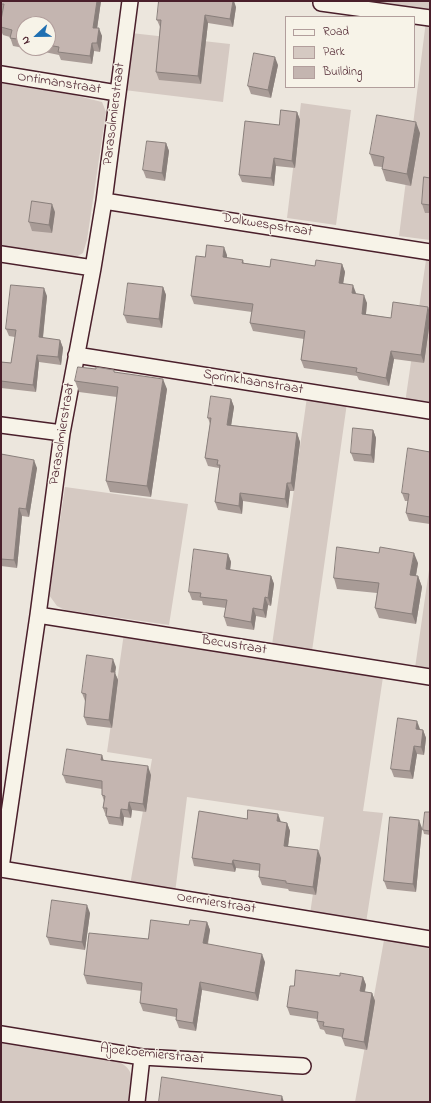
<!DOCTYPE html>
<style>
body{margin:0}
#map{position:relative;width:431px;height:1103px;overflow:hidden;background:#ece6dd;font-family:"Indie Flower",sans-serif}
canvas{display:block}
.frame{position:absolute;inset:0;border:2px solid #4a1f2b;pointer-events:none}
.legend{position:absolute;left:285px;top:16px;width:130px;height:72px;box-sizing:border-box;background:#f7f3e8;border:1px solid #b29e9c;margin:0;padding:5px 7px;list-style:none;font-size:12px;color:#4a1f2b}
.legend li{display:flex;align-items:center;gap:8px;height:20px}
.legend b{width:20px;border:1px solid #b29e9c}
.north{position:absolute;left:16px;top:16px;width:40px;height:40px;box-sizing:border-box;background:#f7f3e8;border:1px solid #b29e9c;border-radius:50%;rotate:248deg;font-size:11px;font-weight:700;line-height:16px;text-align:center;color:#4a1f2b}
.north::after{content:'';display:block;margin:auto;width:14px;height:18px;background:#1f6fb2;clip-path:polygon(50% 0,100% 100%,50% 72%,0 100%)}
</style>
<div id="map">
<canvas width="431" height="1103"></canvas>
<div class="frame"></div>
<ul class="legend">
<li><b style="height:5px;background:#f7f3e8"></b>Road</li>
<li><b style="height:11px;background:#d5c9c2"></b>Park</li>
<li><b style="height:11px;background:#c4b5b0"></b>Building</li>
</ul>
<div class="north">N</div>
</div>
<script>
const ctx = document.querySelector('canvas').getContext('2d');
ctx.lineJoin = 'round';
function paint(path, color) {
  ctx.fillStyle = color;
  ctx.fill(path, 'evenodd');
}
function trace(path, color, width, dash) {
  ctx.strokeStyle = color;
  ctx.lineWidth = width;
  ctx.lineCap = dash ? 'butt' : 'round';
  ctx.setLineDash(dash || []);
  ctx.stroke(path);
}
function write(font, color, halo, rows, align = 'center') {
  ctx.font = font + ' "Indie Flower",sans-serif';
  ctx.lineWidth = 3;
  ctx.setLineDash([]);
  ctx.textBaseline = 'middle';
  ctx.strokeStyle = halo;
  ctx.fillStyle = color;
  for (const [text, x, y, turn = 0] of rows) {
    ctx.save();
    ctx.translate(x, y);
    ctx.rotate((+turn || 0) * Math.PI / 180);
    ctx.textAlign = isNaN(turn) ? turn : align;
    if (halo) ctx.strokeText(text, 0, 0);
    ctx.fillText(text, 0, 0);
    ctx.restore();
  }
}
paint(new Path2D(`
 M368,1H430V11L368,3Z
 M426,21L430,22V240L399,236Z
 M122,32L230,44L223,102L116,89Z
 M1,83L74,95L102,102L106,112L87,240L83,253L74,258L1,250Z
 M301,103L351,110L336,225L287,218Z
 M426,260H430V407L405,403Z
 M307,397L347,403L312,651L272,645Z
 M65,487L188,504L169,625L65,610L57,606L49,595Z
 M430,563V670L415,668Z
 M124,633L383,677L363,811L383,813L366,923L310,914L324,817L187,797L175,893L130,885L152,759L107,752Z
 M384,940L430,947V1102H355Z
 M1,1039L111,1058C135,1067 134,1079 133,1102H1Z`), '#d5c9c2');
const street = new Path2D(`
 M321,3L430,18
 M1,74L117,93
 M104,201L430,252
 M1,254L93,268
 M76,355L430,411
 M1,425L62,433
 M38,615L430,677
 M1,868L38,615L62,433L93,268L104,201L130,1
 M1,869L430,939
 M1,1034L142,1057L303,1066
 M137,1102L142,1057`);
trace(street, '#4a1f2b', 18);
trace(street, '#f7f3e8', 15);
paint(new Path2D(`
 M1,1H101L97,28L102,36L100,52L94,51L92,64L61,60L59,55L25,48H48V24H24V48L13,46L10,37L3,35L1,31V20L3,12H1Z
 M236,7L233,27L208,23L201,84L159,80L156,72L160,27L157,20Z
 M278,65L271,98L251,94L248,86Z
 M297,112L300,120L295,168L276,166L274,186L242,182L239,175L279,125Z
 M420,133L411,186L386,181L382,169V167L374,166L370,154Z
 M166,143L169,151L165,181L146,178L143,170Z
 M430,178V213H425L422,204Z
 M55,212L52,233L32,231L29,222Z
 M227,255V258L243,260L244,263L270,267L315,266L342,264L345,272L343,283L367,303L366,314L391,318L428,307L430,313V321L424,363L394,359L389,386L359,380L357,376L304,368L301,360L304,339L253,331L250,323L252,312L194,304L191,296L205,257Z
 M163,287L166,295L162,328L127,323L124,315Z
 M47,296L43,338L60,340L63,348L61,365L39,362L36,392L1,388V362L11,363L15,337L9,336L6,329Z
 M115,372L167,389L151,497L110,492L106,481L117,397L79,392L75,381Z
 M231,399L234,407L231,425L297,433L300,442L294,491H290L288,508L243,501L242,514L218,510L215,502L220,471L219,468L208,466L205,458L210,424L208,418Z
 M373,430L376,438L374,463L354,461L351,453Z
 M430,452V524L409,521L406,513L408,501H405L402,493Z
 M1,454L37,468L29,517L22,516L17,568L1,566Z
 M228,554L231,562L230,570L271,576L274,584L271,606L268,605L266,618L256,616L254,630L227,626L224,617L226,608L203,605L202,601L192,600L189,592Z
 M418,563L416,576H418L422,587L416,624L379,618L375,608L377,593L337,589L334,578Z
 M116,667L115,673L118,680L112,728L87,725L84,717L86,701H85L82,693Z
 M420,729L423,730L426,738L424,755L417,754L413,779L394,777L391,769Z
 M102,755L104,761L151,775L146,812L132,810L131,818L124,817L123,826L109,824L103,808L104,801L102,795V789L66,783L63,775Z
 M430,812V835L424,834L423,830Z
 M247,819L287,823L290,831L288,846L321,858L316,895L289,891L288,889L262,885L259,877L260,871L236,868L235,872L194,866L192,858Z
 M422,828L416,892L387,889L384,881Z
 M90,913L85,950L50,945L47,937Z
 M207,922L210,930L208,944L265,962L258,1001L202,990L196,1031L179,1028L176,1020V1017L143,1011L140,1003L142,991L87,984L84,975L148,939L189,925Z
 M340,976L363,977L366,985L365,992L372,993L375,1001L367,1050L345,1046L342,1038V1037L326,1034L324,1030L320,1029L317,1021V1019L290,1015L287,1007Z`), '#a99c97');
paint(new Path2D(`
 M97,1H101L96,36L93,28Z
 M233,1H234L236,7L233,27L230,19Z
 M205,15L208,23L201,84L198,76Z
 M99,28L102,36L100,52L97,43Z
 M92,43L94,51L92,64L90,56Z
 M275,57L278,65L271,98L268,90Z
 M297,112L300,120L295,168L292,161Z
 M416,122L420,133L411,186L407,174Z
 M166,143L169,151L165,181L162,173Z
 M274,158L276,166L274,186L271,178Z
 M52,204L55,212L52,233L49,225Z
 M224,247L227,255L226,265L223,257Z
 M342,264L345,272L342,291L339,283Z
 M353,285L356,293L355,301L352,293Z
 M163,287L166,295L162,328L159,319Z
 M44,288L47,296L42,345L39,337Z
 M364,295L367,303L365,322L362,314Z
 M428,307L430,313V321L424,363L421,355Z
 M60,340L63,348L61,365L58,357Z
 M391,351L394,359L389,386L386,378Z
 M37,355L39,362L36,392L33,385Z
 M163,379L167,389L151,497L147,486Z
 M231,399L234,407L230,433L227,425Z
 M373,430L376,438L374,463L371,455Z
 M297,433L300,442L294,491L291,483Z
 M34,460L37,468L29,517L26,509Z
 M287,483L290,491L288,508L285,499Z
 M240,493L243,501L242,514L239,506Z
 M19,508L22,516L17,568L14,560Z
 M414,553L418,563L414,586L410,575Z
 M228,554L231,562L229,577L226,569Z
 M271,576L274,584L271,606L268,598Z
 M418,576L422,587L416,624L412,614Z
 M265,597L268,605L266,618L263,610Z
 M253,608L256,616L254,630L251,622Z
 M113,659L116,667L115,673L118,680L112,728L109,720L111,672Z
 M417,721L420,729L419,737L416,729Z
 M423,730L426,738L424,755L421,747Z
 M414,746L417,754L413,779L410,771Z
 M102,755L104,763L101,760Z
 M148,766L151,775L146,812L143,804Z
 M129,802L132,810L131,818L128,810Z
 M121,809L124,817L123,826L120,818Z
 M278,814L281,822L277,821Z
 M419,820L422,828L416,892L413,884Z
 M287,823L290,831L287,854L284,846Z
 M318,850L321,858L316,895L313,887Z
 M233,860L236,868L235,872L232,864Z
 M87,905L90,913L85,950L82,942Z
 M207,922L210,930L206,951L203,943Z
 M262,954L265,962L258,1001L255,993Z
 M363,977L366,985L363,999L360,991Z
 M200,982L202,990L196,1031L193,1023Z
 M372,993L375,1001L367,1050L364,1042Z
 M282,1096L284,1102H281Z`), '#897f7b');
const building = new Path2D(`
 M1,1H97L93,28H99L97,43H92L90,56L58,52L59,47L48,45V24H24V40L10,38L12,30L1,27V20L4,4H1Z
 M159,1H233L230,19L205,15L198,76L156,72L161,20H157Z
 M254,53L275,57L268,90L248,86Z
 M281,110L297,112L292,161L274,158L271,178L239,175L245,121L279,125Z
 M377,115L416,122L407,174L382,169L384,157L370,154Z
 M147,141L166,143L162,173L143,170Z
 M424,177L430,178V205L422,204Z
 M32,201L52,204L49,225L29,222Z
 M207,245L224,247L223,257L243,260L242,263L270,267L271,259L315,266L316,260L342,264L339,283L353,285L352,293L364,295L362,314L391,318L393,302L428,307L421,355L391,351L386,378L356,372L357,368L301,360L305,331L250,323L253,304L191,296L196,256L205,257Z
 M128,283L163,287L159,319L124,315Z
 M11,285L44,288L39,337L60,340L58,357L37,355L33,385L1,381V362L11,363L16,330L6,329Z
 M78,367L96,369V367L114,370V372L163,379L147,486L106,481L118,387L75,381Z
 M211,396L231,399L227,425L297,433L291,483H287L285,499L240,493L239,506L215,502L220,465H217L218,460L205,458L211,418H208Z
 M353,428L373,430L371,455L351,453Z
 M408,448L430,452V517L406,513L409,494L402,493Z
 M1,454L34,460L26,509L19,508L14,560L1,559Z
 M337,547L379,553L380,547L414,553L410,575L418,576L412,614L375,608L379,583L334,578Z
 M194,549L228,554L226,569L271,576L268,598L265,597L263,610L253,608L251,622L224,617L227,600L200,597L201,593L189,592Z
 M87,655L113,659L111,672H115L109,720L84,717L86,694L82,693Z
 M398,718L417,721L416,729L423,730L421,747L414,746L410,771L391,769Z
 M67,749L102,755L101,760L148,766L143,804L129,802L128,810L121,809L120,818L106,816L107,808H103L105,796L102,795V781L63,775Z
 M248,810L278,814L277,821L287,823L284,846L318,850L313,887L286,883V881L259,877L260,864L233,860L232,864L192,858L199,811L247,819Z
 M425,812H430V831L423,830Z
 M390,817L419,820L413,884L384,881Z
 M52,900L87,905L82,942L47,937Z
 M151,920L189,925L190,920L207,922L203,943L262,954L255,993L200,982L193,1023L176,1020L177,1009L140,1003L142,983L84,975L89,933L148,939Z
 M296,970L340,976V973L363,977L360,991L372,993L364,1042L342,1038L344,1029L323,1026L324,1022L317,1021L318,1012L287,1007L290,986H294Z
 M162,1077L282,1096L281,1102H159Z`);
paint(building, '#c4b5b0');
trace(building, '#897f7b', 1);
write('14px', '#4a1f2b', '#f7f3e8', [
 ["Ontimanstraat",59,84,9],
 ["Parasolmierstraat",115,114,-83],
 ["Dolkwespstraat",267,226,9],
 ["Sprinkhaanstraat",253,383,9],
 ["Parasolmierstraat",63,434,-81],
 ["Becustraat",234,646,9],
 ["Oermierstraat",216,904,9],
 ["Ajoekoemierstraat",152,1055,6]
]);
</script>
